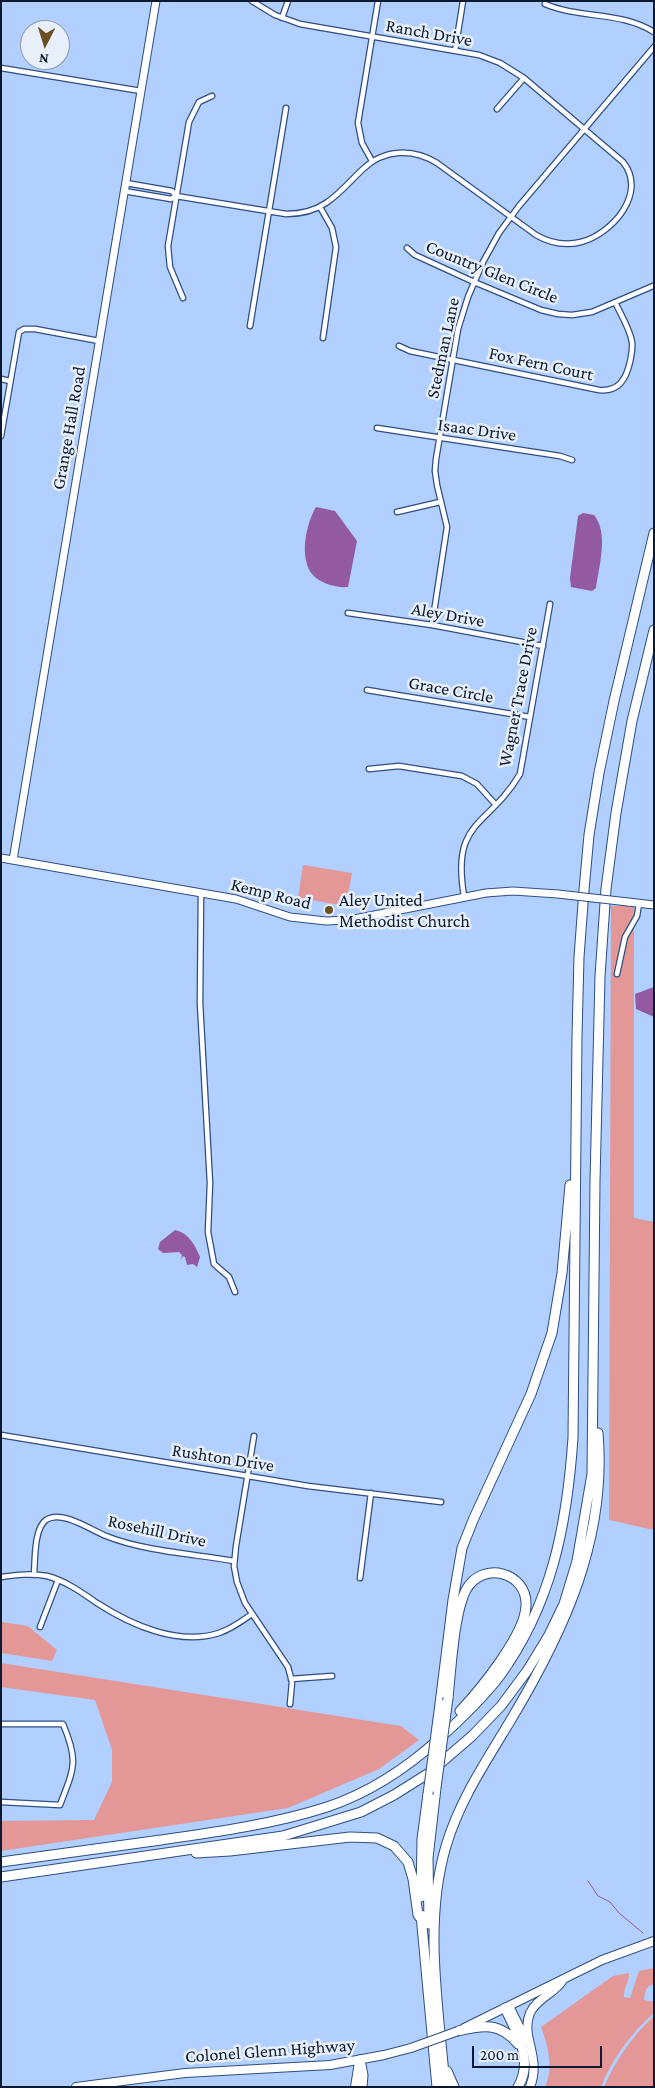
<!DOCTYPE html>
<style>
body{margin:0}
#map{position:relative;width:655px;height:2088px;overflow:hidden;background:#b1cfff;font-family:"Crimson Pro",serif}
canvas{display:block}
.frame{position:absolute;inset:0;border:2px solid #0c192e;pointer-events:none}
.north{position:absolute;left:20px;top:20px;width:50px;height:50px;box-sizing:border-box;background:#e7effb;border:1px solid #8f99a9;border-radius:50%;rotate:185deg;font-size:14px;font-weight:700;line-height:20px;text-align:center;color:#0c192e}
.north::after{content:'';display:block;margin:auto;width:18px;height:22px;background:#6a5022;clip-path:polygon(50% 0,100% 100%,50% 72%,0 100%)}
.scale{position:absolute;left:472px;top:2046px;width:130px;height:22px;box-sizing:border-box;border:2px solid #0c192e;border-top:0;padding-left:6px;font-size:15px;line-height:18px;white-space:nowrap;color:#0c192e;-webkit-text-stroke:4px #e7effb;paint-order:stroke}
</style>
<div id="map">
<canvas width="655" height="2088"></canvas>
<div class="frame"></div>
<div class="north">N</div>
<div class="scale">200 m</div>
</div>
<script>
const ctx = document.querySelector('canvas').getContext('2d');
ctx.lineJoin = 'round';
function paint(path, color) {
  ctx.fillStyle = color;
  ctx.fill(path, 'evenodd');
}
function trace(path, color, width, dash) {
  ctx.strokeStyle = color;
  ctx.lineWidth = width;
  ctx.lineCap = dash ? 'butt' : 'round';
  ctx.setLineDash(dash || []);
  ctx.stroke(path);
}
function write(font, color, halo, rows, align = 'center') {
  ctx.font = font + ' "Crimson Pro",serif';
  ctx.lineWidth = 5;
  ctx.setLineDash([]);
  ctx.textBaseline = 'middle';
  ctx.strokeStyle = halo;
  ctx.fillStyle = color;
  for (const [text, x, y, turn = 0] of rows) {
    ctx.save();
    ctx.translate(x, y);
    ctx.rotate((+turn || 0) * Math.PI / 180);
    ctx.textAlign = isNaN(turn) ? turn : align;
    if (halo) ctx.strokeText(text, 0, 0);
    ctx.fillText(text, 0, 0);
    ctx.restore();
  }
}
paint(new Path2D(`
 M303,865L352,873L346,906L298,898Z
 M611,906H634V1218L654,1222V1530L609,1520Z
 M1,1622L28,1626L57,1650L52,1661L1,1653Z
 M1,1663L401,1726L419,1740L379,1769L288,1808L1,1851V1821L94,1820L112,1782V1750L95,1700L1,1687Z
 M654,1968V1985C645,1985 645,1993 644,2000L654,2002V2013C631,2033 612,2059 601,2087H545C554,2068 548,2046 541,2027L613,1976L629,1973C629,1982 623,1989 624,1997L630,1998L639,1971Z
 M654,2016V2087H604C616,2060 632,2036 654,2016Z`), '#e49797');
paint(new Path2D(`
 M316,507L335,511L357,541L348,587C337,588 320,584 312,574C299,557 306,524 316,507Z
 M583,513L594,515C609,533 599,566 596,588L592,591L571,587L570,578L578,516Z
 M654,987V1017L636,1009L635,994Z
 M175,1230C189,1233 195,1245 200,1257L197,1267L193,1264L187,1265L185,1257L183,1256L181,1260L182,1255L179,1252L163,1253L158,1249L160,1242Z`), '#935aa1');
trace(new Path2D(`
 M588,1881L598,1896L610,1902L619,1913L643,1933`), '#935aa1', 1);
const minor = new Path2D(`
 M545,4C580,19 621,11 654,32
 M282,18L288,1
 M455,51L463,1
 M1,68L141,91
 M497,109L524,78
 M372,161L362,143L358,123L378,1
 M126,183L172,191L176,196
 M124,191L171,199L176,196L286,214C300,214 314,211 326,203C340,194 351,180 363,169C384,149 413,148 437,163L536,235C550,243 565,246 581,242C612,234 648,193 623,162L524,78L500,63L479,55L300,24L275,15L252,1
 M320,207L332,228L336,247L323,338
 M407,248L415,255L474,282L541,310L558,314L572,315L592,312L653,286
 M183,298L170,267L168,246L189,122L199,102L212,96
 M250,326L286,108
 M399,346L410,351L599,390C619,392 626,379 630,362C631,356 633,349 632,342C630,329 621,315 615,302
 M1,379L10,381
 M377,428L560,456L572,460
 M1,436L19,332L24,329H35L99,341
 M397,512L440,502
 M348,613L432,625L543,646
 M432,625L447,527L437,485L435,471L436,459L458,329L468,297L483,262L499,233L519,206L654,47
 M367,690L530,717
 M369,769L399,766L462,776L477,784L496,805
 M201,893L200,1003L210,1183L208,1232L214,1264L229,1277L235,1292
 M464,896C451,819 488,828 520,774L550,604
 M617,974L625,937L637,916L639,904
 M1,1435L308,1486L441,1502
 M254,1436L236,1546L234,1566L237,1582L245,1603L288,1667L292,1682L290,1704
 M34,1575C35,1561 34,1528 46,1520C61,1509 91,1530 106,1536C143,1551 194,1554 234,1561
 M1,1577C16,1575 31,1573 47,1576C66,1581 81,1592 97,1603C131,1625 178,1646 219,1633C231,1629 242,1621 252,1614
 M360,1578L371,1493
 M40,1627L58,1580
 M291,1679L332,1676
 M1,1724H63C79,1762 74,1768 60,1805L1,1802`);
const secondary = new Path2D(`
 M1,858L236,899L290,917L326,921L349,920L486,893L513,891L558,894
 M13,860L156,1
 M628,902L654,905`);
const primary = new Path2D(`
 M509,2006L527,2042
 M464,2028L602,1960L654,1941
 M76,2087L185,2073L330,2065L384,2055L411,2048
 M355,2087L359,2062
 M530,2087C542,2057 520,2037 530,2013C537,1998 554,1994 563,1980`);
const motorway = new Path2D(`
 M448,1698C451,1670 454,1613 466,1590C482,1560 528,1572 526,1606C525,1635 480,1690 460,1711
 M440,1704L453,1600L462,1548L474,1518L531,1394L552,1333L562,1273L570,1185
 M196,1853L230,1851L350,1837L377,1838L394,1846L408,1862L413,1879L418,1915L422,1920
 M1,1862C55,1855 108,1847 161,1840C217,1832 274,1824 327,1807C369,1793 408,1767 440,1738C461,1719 482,1699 499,1677C552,1604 567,1525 573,1438L577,1036L579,957L584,890L589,835L599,773L614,701L654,533
 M1,1877L283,1836L361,1812L394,1795L429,1773L472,1736L501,1706L527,1671L549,1635L564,1604L577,1561L592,1474L595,1181L600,976L606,889L616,813L632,721L654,630
 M421,1897L422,1839L428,1794
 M421,1915L437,2087
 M429,1924L428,1858L436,1788
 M505,2008C517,2033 534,2060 518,2087
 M458,2031C483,2025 500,2022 518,2044
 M360,2060L363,2075L362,2087
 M447,2071L454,2087
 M445,2087C439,2008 423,1924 446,1846C460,1799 487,1760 512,1718C564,1631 607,1539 598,1433`);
trace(minor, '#2f4e81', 7);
trace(secondary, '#2f4e81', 9);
trace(primary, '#2f4e81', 10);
trace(motorway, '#2f4e81', 11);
trace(minor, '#fff', 4.5);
trace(secondary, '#fff', 7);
trace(primary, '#fff', 8);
trace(motorway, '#fff', 9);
const secondaryBridge = new Path2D(`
 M558,894L628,902`);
const primaryBridge = new Path2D(`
 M411,2048L458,2031`);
const motorwayBridge = new Path2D(`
 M436,1788L448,1698
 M428,1794L440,1704`);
trace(secondaryBridge, '#2f4e81', 9, []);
trace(primaryBridge, '#2f4e81', 10, []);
trace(motorwayBridge, '#2f4e81', 11, []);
trace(secondaryBridge, '#fff', 7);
trace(primaryBridge, '#fff', 8);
trace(motorwayBridge, '#fff', 9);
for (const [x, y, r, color] of [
 [329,910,5,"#6a5022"]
]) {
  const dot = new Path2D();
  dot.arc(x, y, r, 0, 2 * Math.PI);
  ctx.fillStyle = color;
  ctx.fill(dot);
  trace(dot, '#e7effb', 2);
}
write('18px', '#0c192e', '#e7effb', [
 ["Ranch Drive",429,33,10],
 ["Country Glen Circle",492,272,22],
 ["Stedman Lane",443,348,-78],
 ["Fox Fern Court",541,364,12],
 ["Grange Hall Road",69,428,-80],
 ["Isaac Drive",477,430,8],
 ["Aley Drive",448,615,10],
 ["Grace Circle",451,690,10],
 ["Wagner Trace Drive",518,697,-79],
 ["Kemp Road",271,894,14],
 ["Rushton Drive",223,1458,9],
 ["Rosehill Drive",157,1531,12],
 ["Colonel Glenn Highway",270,2051,-4]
]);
write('18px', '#0c192e', '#e7effb', [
 ["Aley United",339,900],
 ["Methodist Church",339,921]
], 'left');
</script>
